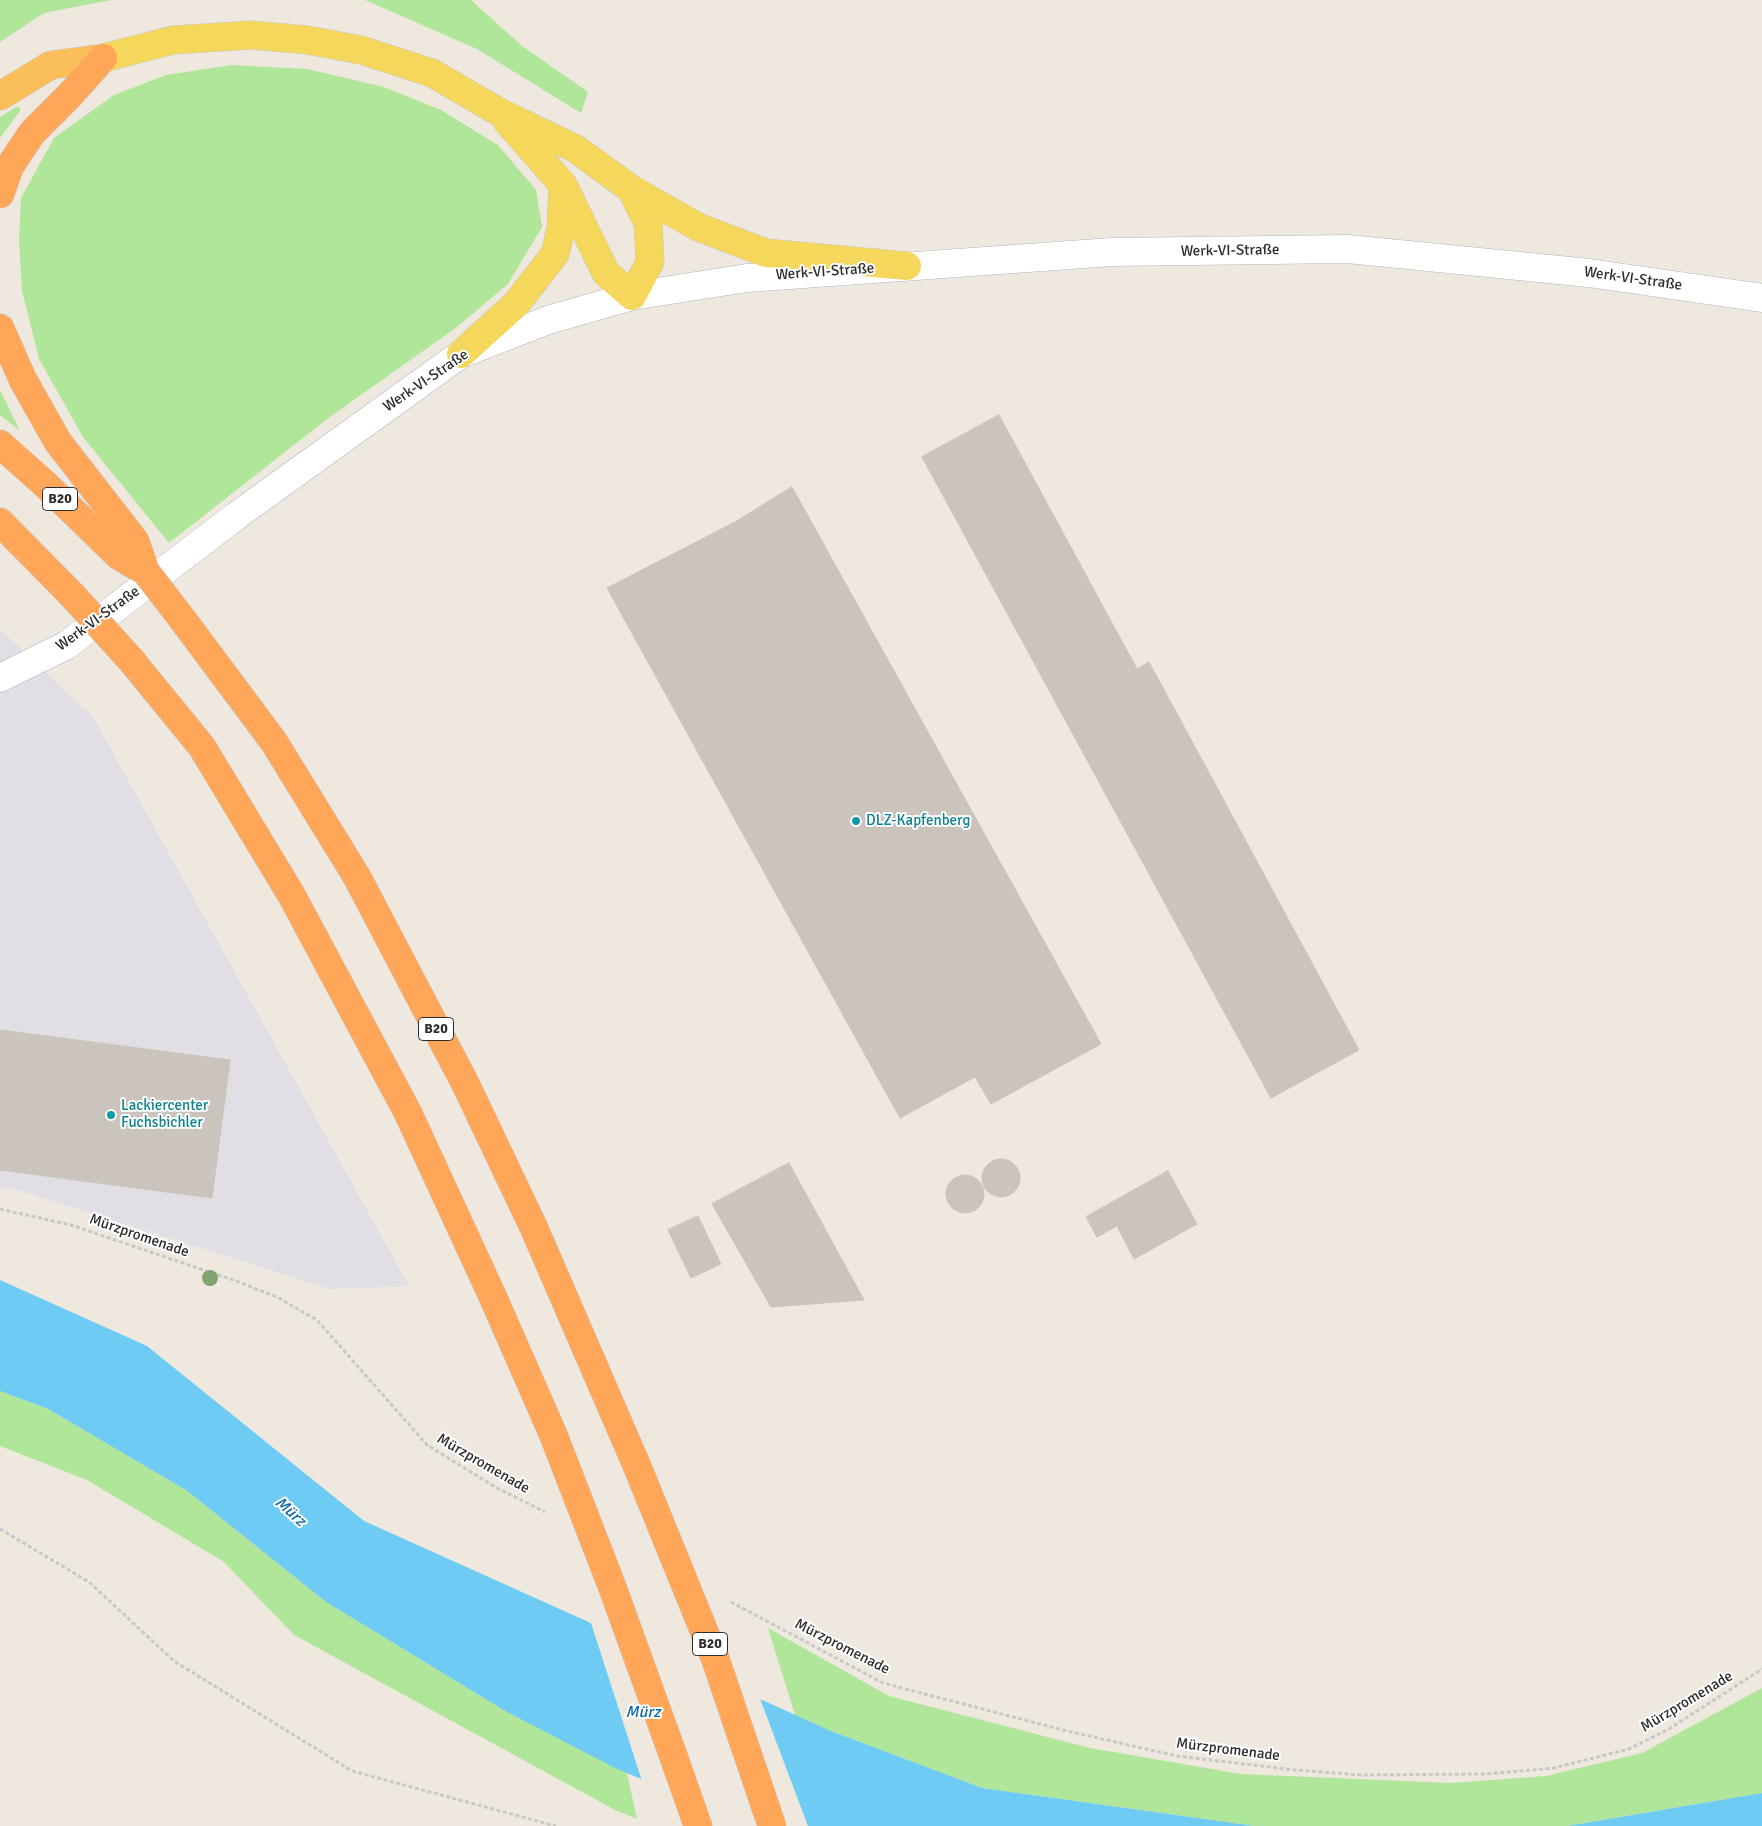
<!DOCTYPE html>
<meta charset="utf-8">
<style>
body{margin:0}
canvas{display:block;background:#eee8de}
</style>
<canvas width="1762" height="1826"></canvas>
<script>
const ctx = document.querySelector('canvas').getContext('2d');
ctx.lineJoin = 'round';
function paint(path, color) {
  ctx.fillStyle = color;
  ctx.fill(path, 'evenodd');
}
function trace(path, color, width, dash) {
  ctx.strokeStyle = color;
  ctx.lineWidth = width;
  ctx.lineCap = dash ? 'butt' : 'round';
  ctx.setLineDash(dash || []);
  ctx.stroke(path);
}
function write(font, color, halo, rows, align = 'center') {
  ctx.font = font + ' Signika,sans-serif';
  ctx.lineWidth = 4;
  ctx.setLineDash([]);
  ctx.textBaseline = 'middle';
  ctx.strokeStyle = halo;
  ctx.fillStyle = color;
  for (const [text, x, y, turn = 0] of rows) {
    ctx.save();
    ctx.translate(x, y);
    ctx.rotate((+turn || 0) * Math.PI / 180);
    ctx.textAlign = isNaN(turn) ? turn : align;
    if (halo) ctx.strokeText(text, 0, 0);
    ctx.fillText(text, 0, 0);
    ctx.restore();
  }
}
paint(new Path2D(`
 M0,629L93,717L409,1286L330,1289L15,1189L0,1188Z`), '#e1dee6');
paint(new Path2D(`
 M0,0H111L44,13L0,42Z
 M365,0H471L522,46L588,92L581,113L477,49Z
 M232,65L307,69L384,87L441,110L498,145L536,190L542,227L508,284L457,327L327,419L169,543L83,437L39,359L22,291L19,239L21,198L54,138L114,95L166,75Z
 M16,107L20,108V111L0,138V117Z
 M0,390L20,431L0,415Z
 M0,1391L48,1409L186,1490L326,1602L507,1712L627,1773L637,1819L615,1810L294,1635L224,1562L87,1480L0,1446Z
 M768,1628L889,1696L1090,1748L1241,1774L1451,1783L1546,1776L1642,1753L1762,1688V1793L1567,1826H1255L982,1788L831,1731L795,1715Z`), '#b0e699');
paint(new Path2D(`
 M0,1280L147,1346L364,1521L831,1731L982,1788L1255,1826H757L617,1769L507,1712L326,1602L186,1490L48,1409L0,1391Z
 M1762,1793V1826H1567Z`), '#6ecbf3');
paint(new Path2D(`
 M590,1620L759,1696L808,1826H751L642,1781Z`), '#eee8de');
const building = new Path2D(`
 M999,415L1137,669L1149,662L1359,1050L1271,1098L922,457Z
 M792,487L1101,1044L991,1104L975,1077L900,1118L607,588L735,522Z
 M0,1030L230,1060L212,1198L0,1170Z
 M982 1178a19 19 0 1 1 38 0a19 19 0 1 1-38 0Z
 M789,1163L864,1300L771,1307L712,1204Z
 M1168,1171L1197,1224L1134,1259L1117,1226L1097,1237L1086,1217Z
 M946 1194a19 19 0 1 1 38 0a19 19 0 1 1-38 0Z
 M698,1216L721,1264L691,1278L668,1230Z`);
paint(building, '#cac4bd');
trace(building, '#cac4b7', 1);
const secondary = new Path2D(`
 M0,678L67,645L236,516L461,354L548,320L632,296L747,278L1112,252L1348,249L1589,273L1762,298`);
const primary = new Path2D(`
 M103,58L173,40L252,35L307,40L361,50L432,73L499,112L576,149L631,189L698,227L766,253L907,266
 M565,189L606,273L632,296L650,262L648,223L631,189
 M461,354L516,304L555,254L561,228L563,185L507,121`);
const trunk = new Path2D(`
 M0,96L51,65L103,58`);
const motorway = new Path2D(`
 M0,194L10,166L32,133L69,96L103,58
 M0,328L23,380L58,442L135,541L146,572
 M0,444L47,486L119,556L146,572
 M0,522L73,596
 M183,620L274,742L357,877L465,1083L534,1228L637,1466
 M131,660L202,747L292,896L408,1113L492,1295L553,1434
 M673,1755L698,1826`);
trace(secondary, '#b2b4c0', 29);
trace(primary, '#c8c8c8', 29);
trace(trunk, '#c8c8c8', 29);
trace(motorway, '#c8c8c8', 29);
trace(new Path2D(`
 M0,1209L71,1225L236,1281L277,1297L317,1320L427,1445L497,1488L545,1512
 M0,1529L89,1582L174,1661L352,1771L556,1826
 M731,1602L883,1683L1063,1730L1177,1756L1295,1770L1360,1775L1486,1774L1554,1768L1629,1749L1669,1729L1762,1669`), '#c8c8c8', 3, [4, 2.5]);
trace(secondary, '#fff', 28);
trace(primary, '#f5d75c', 28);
trace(trunk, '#fabe5a', 28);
trace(motorway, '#ffa658', 28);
const motorwayBridge = new Path2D(`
 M146,572L183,620
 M73,596L131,660
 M553,1434L613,1589L673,1755
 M637,1466L715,1658L772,1826`);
trace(motorwayBridge, '#c8c8c8', 29, []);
trace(motorwayBridge, '#ffa658', 28);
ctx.fillStyle = '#81a471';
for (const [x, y] of [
 [210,1278]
]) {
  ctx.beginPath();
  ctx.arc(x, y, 8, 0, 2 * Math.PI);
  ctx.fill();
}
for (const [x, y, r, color] of [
 [856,821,5,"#0f9aa8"],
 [111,1115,5,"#0f9aa8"]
]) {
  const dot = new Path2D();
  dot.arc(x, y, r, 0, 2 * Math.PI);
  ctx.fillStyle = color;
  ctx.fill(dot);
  trace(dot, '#fff', 2);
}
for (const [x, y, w] of [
 [60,499,35],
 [436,1029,35],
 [710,1644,35]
]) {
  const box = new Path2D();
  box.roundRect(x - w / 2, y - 11.5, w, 23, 4);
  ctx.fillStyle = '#fff';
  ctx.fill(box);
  trace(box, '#2c2c2c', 1);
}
write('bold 14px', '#2c2c2c', null, [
 ["B20",60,499],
 ["B20",436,1029],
 ["B20",710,1644]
]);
write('15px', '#2c2c2c', '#fff', [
 ["Werk-VI-Straße",1230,251,-1],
 ["Werk-VI-Straße",825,272,-4],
 ["Werk-VI-Straße",1633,279,8],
 ["Werk-VI-Straße",426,381,-34],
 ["Werk-VI-Straße",98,619,-36],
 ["Mürzpromenade",139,1236,19],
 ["Mürzpromenade",483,1464,30],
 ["Mürzpromenade",842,1647,27],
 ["Mürzpromenade",1687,1702,-31],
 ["Mürzpromenade",1228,1750,7]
]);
write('15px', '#0d838f', '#fff', [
 ["DLZ-Kapfenberg",866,821],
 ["Lackiercenter",121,1106],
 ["Fuchsbichler",121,1123]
], 'left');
write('italic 16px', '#0968a3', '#fff', [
 ["Mürz",290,1512,42],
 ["Mürz",643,1713]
]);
</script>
